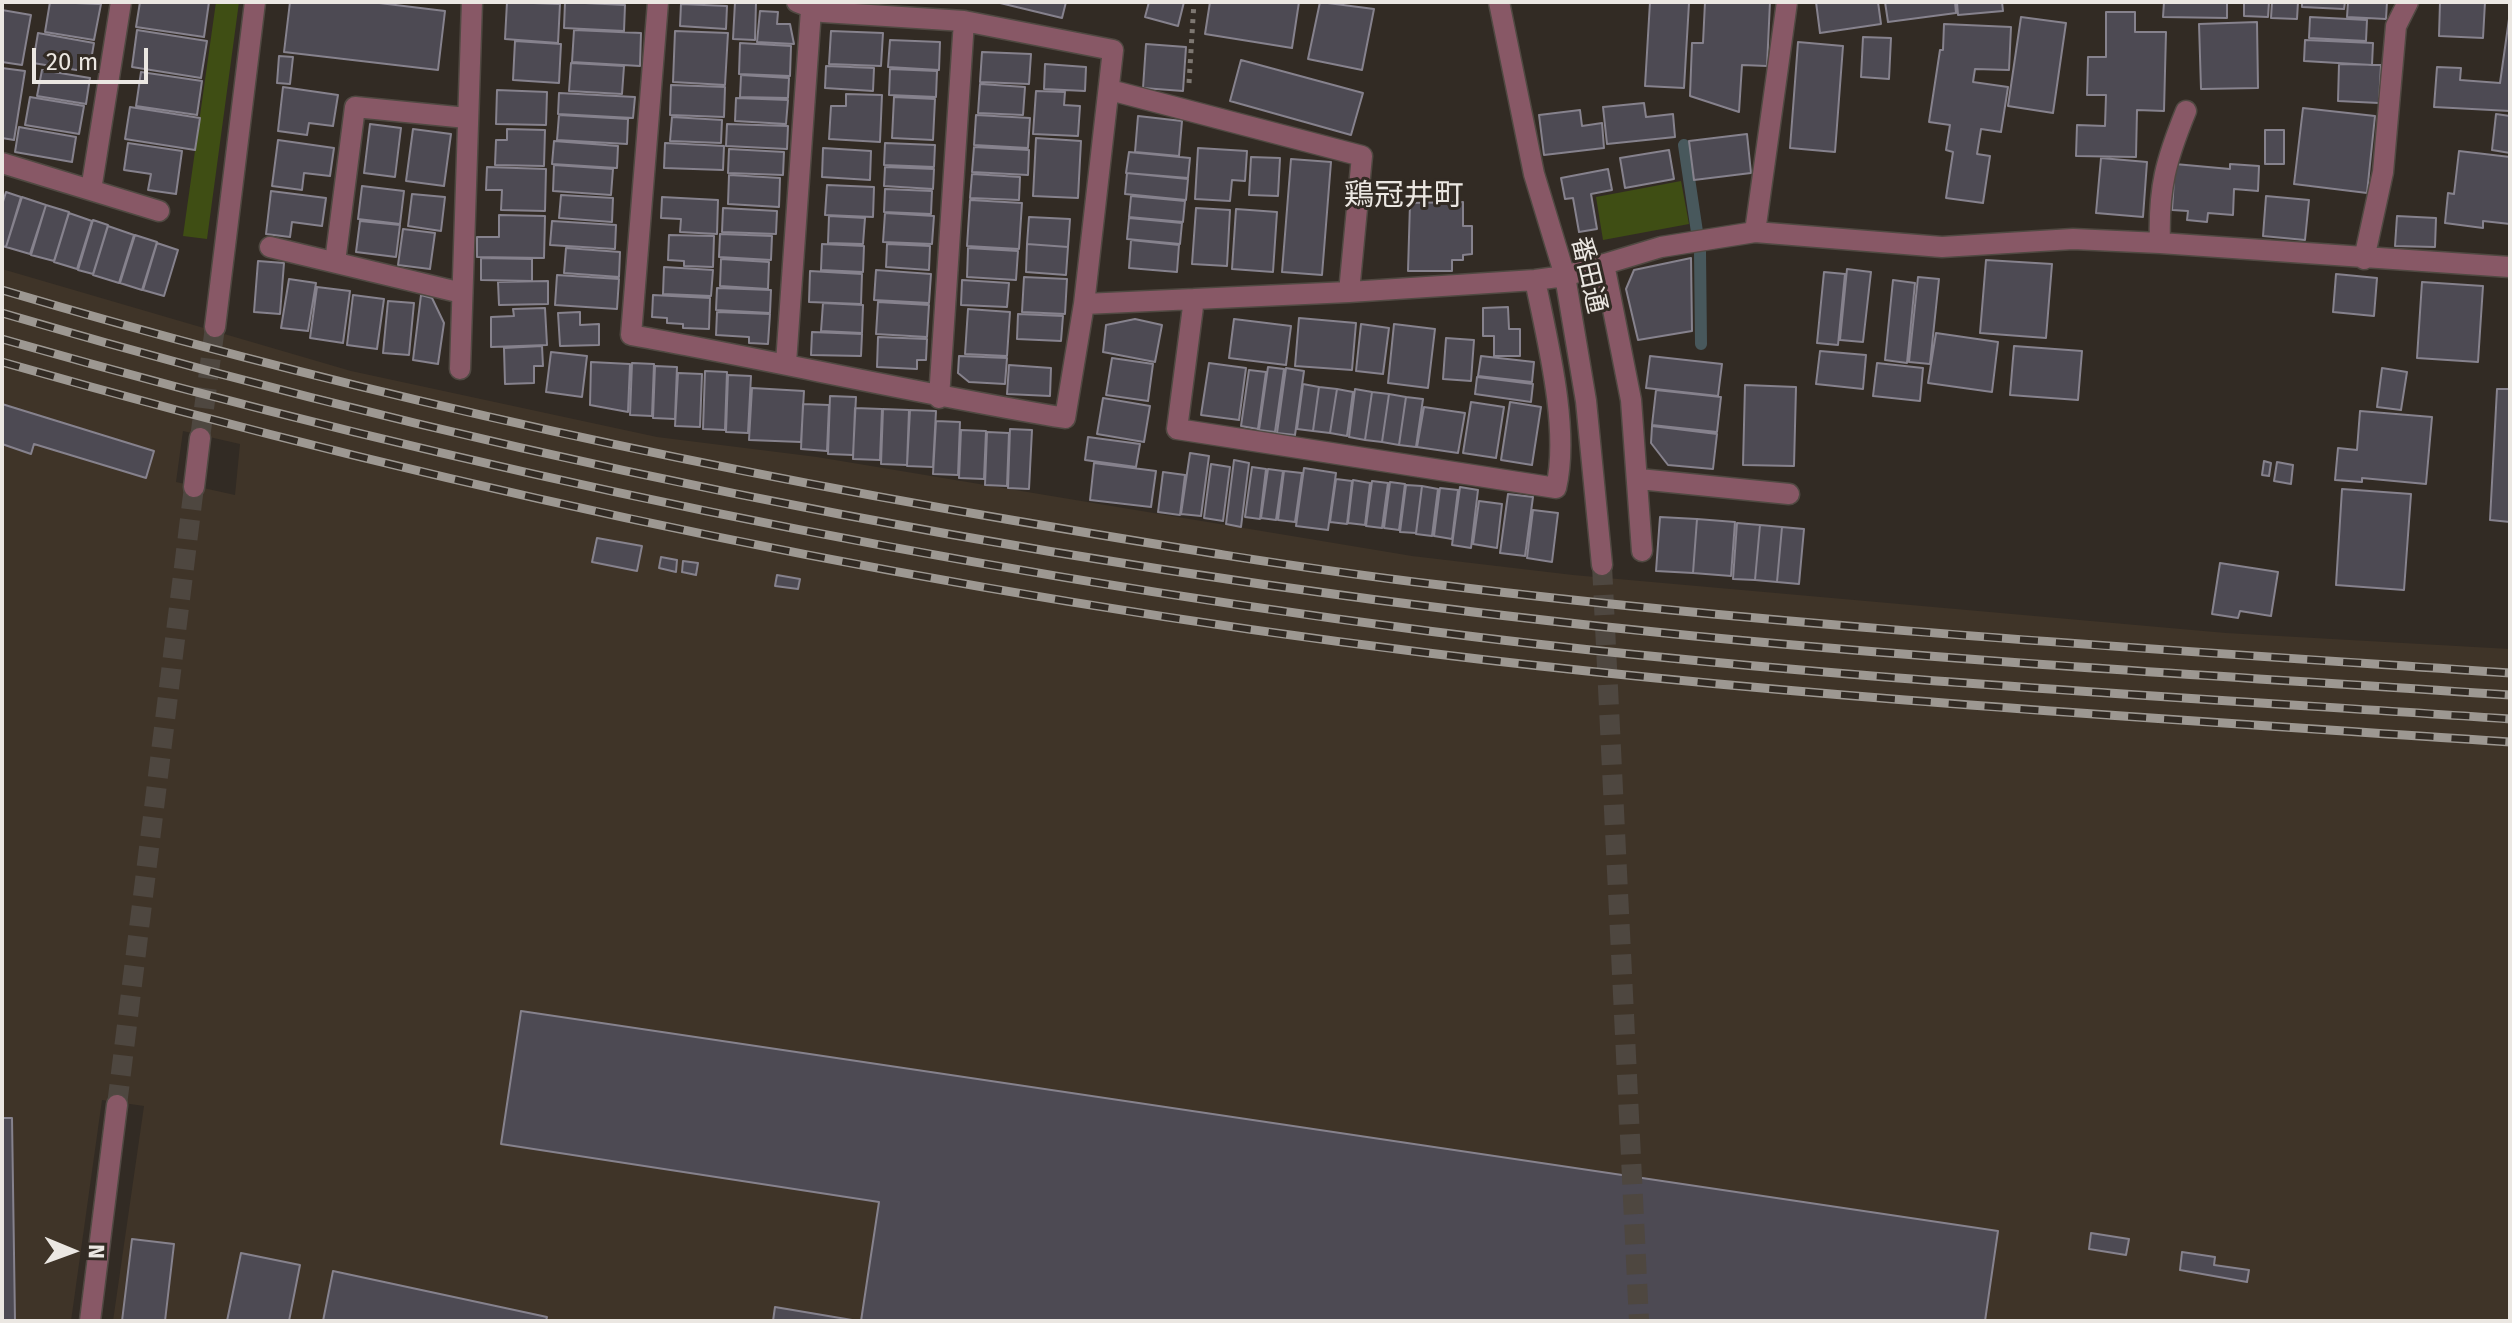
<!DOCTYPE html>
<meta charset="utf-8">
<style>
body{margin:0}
#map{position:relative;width:2512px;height:1323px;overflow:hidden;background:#322b24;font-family:"Fira Sans",sans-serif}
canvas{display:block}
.frame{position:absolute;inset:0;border:4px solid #ebe7e2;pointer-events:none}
.north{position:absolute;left:32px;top:1211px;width:80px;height:80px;-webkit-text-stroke:6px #322b24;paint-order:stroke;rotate:91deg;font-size:22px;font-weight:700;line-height:32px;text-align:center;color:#ebe7e2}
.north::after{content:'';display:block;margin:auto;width:28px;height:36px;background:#ebe7e2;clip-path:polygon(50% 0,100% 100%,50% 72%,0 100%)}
.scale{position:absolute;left:32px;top:48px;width:116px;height:36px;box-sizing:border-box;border:4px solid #ebe7e2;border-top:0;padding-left:10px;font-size:24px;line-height:28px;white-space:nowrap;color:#ebe7e2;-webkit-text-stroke:6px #322b24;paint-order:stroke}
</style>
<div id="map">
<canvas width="2512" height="1323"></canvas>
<div class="frame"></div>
<div class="north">N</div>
<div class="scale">20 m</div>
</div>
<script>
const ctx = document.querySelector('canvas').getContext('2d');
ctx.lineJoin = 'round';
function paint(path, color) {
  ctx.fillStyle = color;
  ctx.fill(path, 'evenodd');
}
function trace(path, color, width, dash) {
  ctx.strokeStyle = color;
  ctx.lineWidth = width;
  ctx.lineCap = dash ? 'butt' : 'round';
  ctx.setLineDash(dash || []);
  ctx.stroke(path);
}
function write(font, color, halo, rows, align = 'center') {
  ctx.font = font + ' "Fira Sans","Noto Sans JP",sans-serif';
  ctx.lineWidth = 6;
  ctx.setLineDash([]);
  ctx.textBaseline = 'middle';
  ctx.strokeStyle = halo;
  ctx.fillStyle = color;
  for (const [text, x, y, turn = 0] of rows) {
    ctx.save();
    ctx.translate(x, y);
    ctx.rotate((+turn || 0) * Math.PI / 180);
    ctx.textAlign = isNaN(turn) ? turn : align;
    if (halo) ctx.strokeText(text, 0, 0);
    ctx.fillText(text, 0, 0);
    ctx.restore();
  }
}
paint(new Path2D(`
 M2,269L351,371L657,437L817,457L1412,556L1573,575L2226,633L2510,649V1321H113L144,1106L102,1100L71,1321H2ZM183,431L240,444L235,495L176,482Z`), '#3f3428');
paint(new Path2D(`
 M216,2H239L207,239L183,236Z
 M1681,181L1689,224L1603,240L1596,197Z`), '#3f4e14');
trace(new Path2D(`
 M1684,145L1700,252L1701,344`), '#48585c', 12);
const building = new Path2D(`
 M50,2L101,4L94,40L45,32Z
 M140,2H209L204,37L136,27Z
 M290,2H371L445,11L438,70L284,52Z
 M507,2L560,4L558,43L505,39Z
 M565,2L625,5L624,31L564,28Z
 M735,2H756L755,40L733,39Z
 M996,2H1066L1062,18Z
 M1149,2H1184L1178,26L1145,17Z
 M1210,2H1299L1292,48L1205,34Z
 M1320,2L1374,9L1362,70L1308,59Z
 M1650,2L1689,3L1684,88L1645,86Z
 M1705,2H1770L1767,66L1742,65L1739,112L1690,96L1692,43H1703Z
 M1816,2H1878L1881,24L1820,33Z
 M1885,2H1955L1956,13L1888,22Z
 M1957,2H2002L2003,11L1958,15Z
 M2164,2H2227V18L2163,17Z
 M2244,2H2269L2268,17L2244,16Z
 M2272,2H2298L2297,19L2271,18Z
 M2302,2H2345L2344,9L2302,7Z
 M2348,2H2387L2386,19L2347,17Z
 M2440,2H2485L2483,38L2439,36Z
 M681,4L727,6L726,29L680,26Z
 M2,10L31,15L22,65L2,62Z
 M760,11L778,12L777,24H790L794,44L757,42Z
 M2106,12H2135V32H2166L2164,111L2137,110L2136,157L2076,156L2077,125L2105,126L2106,95H2087L2088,57H2106Z
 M2510,12V111L2434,107L2437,67L2461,68L2460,80L2500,83Z
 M2021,17L2066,23L2053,113L2008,106Z
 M2310,17L2367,20L2366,41L2309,38Z
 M2257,22L2258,88L2201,89L2199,24Z
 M1944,24L2011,27L2009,70L1975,69L1973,82L2008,87L2001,132L1981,129L1977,154L1990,156L1983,203L1946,198L1953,152L1946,150L1950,125L1929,122L1940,50H1943Z
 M137,30L207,41L201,78L132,67Z
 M574,30L641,33L640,66L572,62Z
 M675,31L728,33L725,85L673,82Z
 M831,31L883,33L881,66L829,64Z
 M38,33L94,43L89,72L33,63Z
 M1863,37L1891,38L1889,79L1861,77Z
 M890,40L940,42L939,70L888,67Z
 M2305,40L2373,43L2372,65L2304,61Z
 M515,41L561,44L559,83L513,80Z
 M1798,42L1843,46L1835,152L1790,148Z
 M740,43L791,46L790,76L739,74Z
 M1146,44L1186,47L1183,91L1143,88Z
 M982,52L1031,54L1029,84L980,82Z
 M279,56L293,57L290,84L277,83Z
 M1241,60L1363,93L1351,135L1230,101Z
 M571,63L624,66L622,94L569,91Z
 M1045,64L1086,67L1085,91L1044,89Z
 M2339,64L2381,65L2379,103L2338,101Z
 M826,66L874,68L873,91L825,88Z
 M2,68L25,71L14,140L2,138Z
 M890,69L937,71L936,97L889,95Z
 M42,70L90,78L86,104L37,96Z
 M141,72L202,81L197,115L136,106Z
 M741,75L789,78L788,98L740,97Z
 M980,84L1025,87L1023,115L978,113Z
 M671,85L725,87L724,117L670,115Z
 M283,87L338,95L333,126L309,123L307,135L278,131Z
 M497,90L547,92L546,125L496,124Z
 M1036,91L1065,92L1064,105L1080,106L1078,136L1033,134Z
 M559,93L635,97L633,118L558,114Z
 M846,94L882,95L880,142L829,139L831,106H846Z
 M30,97L84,106L79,134L25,125Z
 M894,97L935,99L933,140L892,138Z
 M736,98L788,100L786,124L735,121Z
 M1644,103L1646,117L1673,114L1675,137L1607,144L1603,107Z
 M130,107L200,118L195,150L125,139Z
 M2303,108L2375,116L2367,193L2294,184Z
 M1580,110L1582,126L1602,123L1604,148L1544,155L1539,115Z
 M2496,114L2510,116V153L2492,150Z
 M559,115L628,119L627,144L557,140Z
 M976,115L1030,118L1028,148L974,145Z
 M1138,116L1182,121L1179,156L1135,152Z
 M672,117L722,120L721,143L670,141Z
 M370,124L401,128L395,177L364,173Z
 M727,124L788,126L787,149L726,146Z
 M19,127L76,137L72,162L15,152Z
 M413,129L451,134L444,186L406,181Z
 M507,129L545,130L544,166L495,165L496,140H507Z
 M2265,130H2284V164H2265Z
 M1747,134L1751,173L1694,180L1689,141Z
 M1036,138L1081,141L1078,198L1033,196Z
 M278,140L334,148L330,176L304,173L302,190L272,186Z
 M554,141L618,146L617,168L552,164Z
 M128,143L182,151L176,194L148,190L151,174L124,170Z
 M665,143L724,146L723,170L664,168Z
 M885,143L935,145L934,167L884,165Z
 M974,147L1029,150L1028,175L972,172Z
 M823,148L871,151L870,180L822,177Z
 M1198,148L1247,151L1245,181L1232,180L1230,201L1195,199Z
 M729,149L784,152L783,175L728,173Z
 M1669,150L1674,179L1625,188L1620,158Z
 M2459,151L2510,157V224L2483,221V228L2445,223L2448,193L2454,194Z
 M1129,152L1190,158L1188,178L1126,173Z
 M1251,157L1280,158L1278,196L1249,195Z
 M2101,158L2147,162L2143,217L2096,213Z
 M1291,159L1331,162L1322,275L1282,272Z
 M2175,164L2230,169V164L2259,166L2258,191L2234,189L2233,215L2208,213L2207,222L2187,220L2188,211L2172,210Z
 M554,165L613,169L611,195L553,191Z
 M487,167L546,169L545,211L501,210L502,190H486Z
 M885,167L934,169L933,189L884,186Z
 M1608,169L1612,190L1591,194L1597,229L1579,232L1573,198L1565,199L1561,178Z
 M1127,173L1188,179L1186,200L1125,194Z
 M972,174L1020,177L1019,200L970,198Z
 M729,175L780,178L779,207L728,204Z
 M827,185L874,187L873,217L825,215Z
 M362,186L404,191L400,224L358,219Z
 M885,189L932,191L931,214L884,212Z
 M271,191L326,198L322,226L292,222L290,237L266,234Z
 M6,192L21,197L6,247L2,246V205Z
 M412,194L445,197L441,231L408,226Z
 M561,195L613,198L612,222L559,218Z
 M1131,196L1185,201L1183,222L1129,217Z
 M2266,196L2309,200L2305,240L2263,236Z
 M22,197L46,205L30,254L6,247Z
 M662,197L718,200L717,234L680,232L681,219L661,218Z
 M970,200L1022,203L1019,249L967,246Z
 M1463,202V226H1472V254L1463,255V260H1452V271H1408L1410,203Z
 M46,205L69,212L54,261L31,255Z
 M723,208L777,211L776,234L722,232Z
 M1196,208L1230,210L1227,266L1192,264Z
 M1236,209L1277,212L1273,272L1232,269Z
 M69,213L92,221L77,269L54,262Z
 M885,213L934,216L932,244L883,242Z
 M499,215L545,216L544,258L477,257V237H499Z
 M829,216L865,218L863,244L828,243Z
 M2397,216L2436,218L2435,247L2395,246Z
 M1029,217L1070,219L1068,247L1027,244Z
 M1129,218L1182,223L1180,244L1127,239Z
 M93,220L108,225L93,274L78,270Z
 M360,221L400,225L396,257L356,252Z
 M552,221L616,225L615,249L550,245Z
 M108,226L134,235L119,283L93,275Z
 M403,229L435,233L430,269L398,265Z
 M720,234L772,236L771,260L719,257Z
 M135,235L157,242L142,290L120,283Z
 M669,235L714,236L713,267L684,266V261L668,260Z
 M1131,240L1179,245L1177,272L1129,268Z
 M157,243L178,250L164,296L143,290Z
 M822,244L864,246L863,272L821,270Z
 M887,244L930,246L929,270L886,267Z
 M1027,244L1068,247L1066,275L1026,272Z
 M566,248L620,252L619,277L564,273Z
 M968,248L1018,251L1016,280L967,277Z
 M481,258L532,259V281L481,280Z
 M1691,258L1692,331L1638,340L1626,289L1634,270Z
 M721,259L769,262L768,289L720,286Z
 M1986,260L2052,264L2046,338L1980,333Z
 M258,261L284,263L280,314L254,312Z
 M664,267L713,270L711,296L663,294Z
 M1847,269L1871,272L1863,342L1840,340Z
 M876,270L931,274L929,303L874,300Z
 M810,271L862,274L861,304L809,302Z
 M1824,272L1845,274L1838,345L1817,343Z
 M2336,274L2377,278L2374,316L2333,312Z
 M557,275L619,279L617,309L555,305Z
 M1024,277L1067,279L1065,314L1022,312Z
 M1918,277L1939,279L1930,364L1909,362Z
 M289,279L316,283L308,331L281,328Z
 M962,280L1009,283L1007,307L961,305Z
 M1893,280L1915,283L1907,363L1885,360Z
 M548,281V304L499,305L498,282Z
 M2422,282L2483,286L2478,362L2417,358Z
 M317,287L350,291L343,343L310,338Z
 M717,288L771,290L770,313L716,310Z
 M353,295L384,299L377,349L347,345Z
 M421,295L432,298L444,323L438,364L413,360Z
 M653,295L710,298L709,329L683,328V324L667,323V318L652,317Z
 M388,301L414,303L409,355L383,353Z
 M878,302L929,305L927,337L876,334Z
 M823,303L863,305L862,333L821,331Z
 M1508,307L1509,329H1520V356H1494V336H1483V308Z
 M545,308L547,345L491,347V317L514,316L513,309Z
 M968,309L1010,312L1007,356L965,354Z
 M580,312V325L599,324V345L560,346L558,313Z
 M717,312L770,314L768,344L749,343V337L716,335Z
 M1018,314L1063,316L1061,341L1017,339Z
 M1299,318L1356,323L1352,370L1295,366Z
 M1135,319L1162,325L1155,362L1103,352L1106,325Z
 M1234,319L1291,326L1286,365L1229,358Z
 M1361,324L1389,328L1383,374L1356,371Z
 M1394,324L1435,329L1428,388L1388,383Z
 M812,332L862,334L861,356L811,355Z
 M1936,333L1998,342L1992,392L1928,383Z
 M878,337L927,339L926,360H917V369L877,367Z
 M1446,338L1474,340L1471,381L1443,379Z
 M542,346L543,366H534V383L505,384L504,348Z
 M2014,346L2082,351L2078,400L2010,395Z
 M1820,351L1866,355L1863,389L1816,384Z
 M551,352L587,356L582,397L546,392Z
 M959,356L1007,358L1005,384L969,382L958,373Z
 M1481,356L1534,362L1532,382L1478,376Z
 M1650,356L1722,364L1718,396L1646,388Z
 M1112,358L1153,364L1148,401L1106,395Z
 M591,362L630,364L628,412L590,405Z
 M632,363L654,364L652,416L630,415Z
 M1209,363L1246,368L1239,420L1201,415Z
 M1877,363L1923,368L1920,401L1873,396Z
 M1009,365L1051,368L1050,396L1007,394Z
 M655,366L677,367L675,419L653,418Z
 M1268,367L1284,369L1275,432L1259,430Z
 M1286,368L1304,371L1295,435L1277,433Z
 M2382,368L2407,372L2401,410L2377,407Z
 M1249,370L1266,372L1258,429L1241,426Z
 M705,371L727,372L725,430L703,429Z
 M678,373L702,374L700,427L675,426Z
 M728,375L751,376L748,433L726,432Z
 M1477,377L1533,384L1531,402L1475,394Z
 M1303,384L1319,387L1313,431L1297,429Z
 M1745,385L1796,387L1794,466L1743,465Z
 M1319,387L1337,389L1330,433L1313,431Z
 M752,388L804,391L801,442L749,440Z
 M1337,389L1353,392L1347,436L1330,433Z
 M1355,389L1372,392L1365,440L1349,437Z
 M2497,389H2510V522L2490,520Z
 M1656,390L1721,397L1717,432L1652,425Z
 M1372,392L1389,394L1382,442L1365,440Z
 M1389,394L1406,397L1399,445L1382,442Z
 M830,396L856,397L853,455L828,454Z
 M1406,397L1423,399L1416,447L1399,445Z
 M1103,398L1150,406L1144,442L1097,434Z
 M1471,402L1504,407L1496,458L1463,453Z
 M1510,402L1541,407L1532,465L1501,460Z
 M2,404L154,451L146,478L34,444L31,454L2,444Z
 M803,404L829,405L827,451L801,449Z
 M1424,407L1465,413L1458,453L1417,447Z
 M855,408L882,409L880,460L853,459Z
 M883,409L909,410L907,465L881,464Z
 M910,410L936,411L933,467L907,466Z
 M2360,411L2432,417L2426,484L2362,478V482L2335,480L2338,448L2357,450Z
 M936,421L960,422L958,475L933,474Z
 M1652,426L1717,434L1713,469L1668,465L1651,443Z
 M1010,429L1032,430L1029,489L1008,488Z
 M961,430L986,431L984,479L959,478Z
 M987,432L1009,433L1007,486L985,485Z
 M1088,437L1140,444L1136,467L1085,460Z
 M1190,453L1209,456L1201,516L1181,514Z
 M1234,460L1249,463L1241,527L1226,524Z
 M2264,461L2271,463L2269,476L2262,475Z
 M2277,462L2293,465L2291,484L2274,481Z
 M1094,463L1156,471L1151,507L1090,500Z
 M1211,464L1230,467L1223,521L1204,518Z
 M1252,467L1266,469L1260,519L1245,517Z
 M1304,468L1336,473L1328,530L1296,526Z
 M1268,469L1283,471L1276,520L1261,518Z
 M1284,471L1302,473L1295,522L1278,520Z
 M1163,472L1185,475L1180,515L1158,512Z
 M1336,479L1352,481L1347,524L1330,522Z
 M1353,480L1370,483L1365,525L1348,523Z
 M1372,481L1388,483L1382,528L1366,526Z
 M1390,482L1405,484L1399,530L1384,528Z
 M1406,485L1422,486L1416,533L1400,532Z
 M1422,486L1438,489L1432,536L1416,534Z
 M1460,487L1478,490L1471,548L1452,545Z
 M1440,488L1458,490L1452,539L1434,536Z
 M2342,489L2411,494L2404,590L2336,585Z
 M1508,494L1533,497L1525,556L1500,553Z
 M1479,501L1502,504L1497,548L1473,544Z
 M1533,510L1558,513L1552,562L1527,558Z
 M1660,517L1697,519L1693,573L1656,571Z
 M1697,519L1735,522L1731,576L1693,573Z
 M1737,523L1760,525L1755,580L1733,579Z
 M1760,525L1782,527L1777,582L1755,580Z
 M1782,527L1804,529L1799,584L1777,582Z
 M597,538L642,546L637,571L592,562Z
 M661,557L677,560L676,572L659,568Z
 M683,561L698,563L696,575L682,572Z
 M2220,563L2278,572L2271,616L2240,611L2238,618L2212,614Z
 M777,575L800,579L798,589L775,586Z
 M521,1011L1998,1231L1985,1321H861L879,1202L501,1144Z
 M2,1118H12L15,1321H2Z
 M2091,1233L2129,1239L2126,1255L2089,1249Z
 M132,1239L174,1244L165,1321H122Z
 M2182,1252L2215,1257L2214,1265L2249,1270L2247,1282L2180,1270Z
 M241,1253L300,1265L289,1321H227Z
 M333,1271L547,1317L546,1321H323Z
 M775,1307L858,1321H773Z`);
paint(building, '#4d4a53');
trace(building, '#86828d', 2);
trace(new Path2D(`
 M200,438L215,327
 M1602,565L1639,1321
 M117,1105L194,487`), '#4e4740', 20, [20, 10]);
const minor = new Path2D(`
 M658,2L631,335C776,361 919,394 1065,418L1084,304
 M797,2L823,12L964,21L1113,50L1084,304L1349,292L1535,280L1565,276L1661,247L1755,232L1942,247L2073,239L2160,243L2510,267
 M1499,2L1534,174L1565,276L1586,401L1602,565
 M1110,90L1362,156L1349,292
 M2,163L159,211
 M91,190L121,2
 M1755,232L1787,2
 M2160,243C2158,188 2166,160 2186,111
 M270,247L462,293
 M2364,259L2383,172L2396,26L2408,2
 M335,262L355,107L467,118
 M1604,264L1631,400L1642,551
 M1194,299L1177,429L1556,488C1570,429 1547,339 1535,280
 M215,327L255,2
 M786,363L811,10
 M460,369L472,2
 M939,398L964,21
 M1639,479L1789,494
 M194,487L200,438
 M90,1321L117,1105`);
trace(minor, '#504942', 23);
trace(new Path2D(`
 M1189,83L1194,2`), '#7e7872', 5, [4, 6]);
trace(minor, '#885866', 20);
const rail = new Path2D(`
 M2,290C333,388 670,462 1011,520C1153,544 1296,568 1440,585C1796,628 2153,649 2510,673
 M2,313C549,474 1127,581 1694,636C1966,662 2238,677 2510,695
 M2,339C469,472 946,569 1428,631C1787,677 2149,695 2510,719
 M2,362C468,495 947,594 1428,653C1787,697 2149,718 2510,742`);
trace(rail, '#9d9892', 9);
trace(rail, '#322b24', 6, [18]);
write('26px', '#ebe7e2', '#322b24', [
 ["番田通",1588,275,77]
]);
write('30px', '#ebe7e2', '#322b24', [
 ["鶏冠井町",1404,197]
]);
</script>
